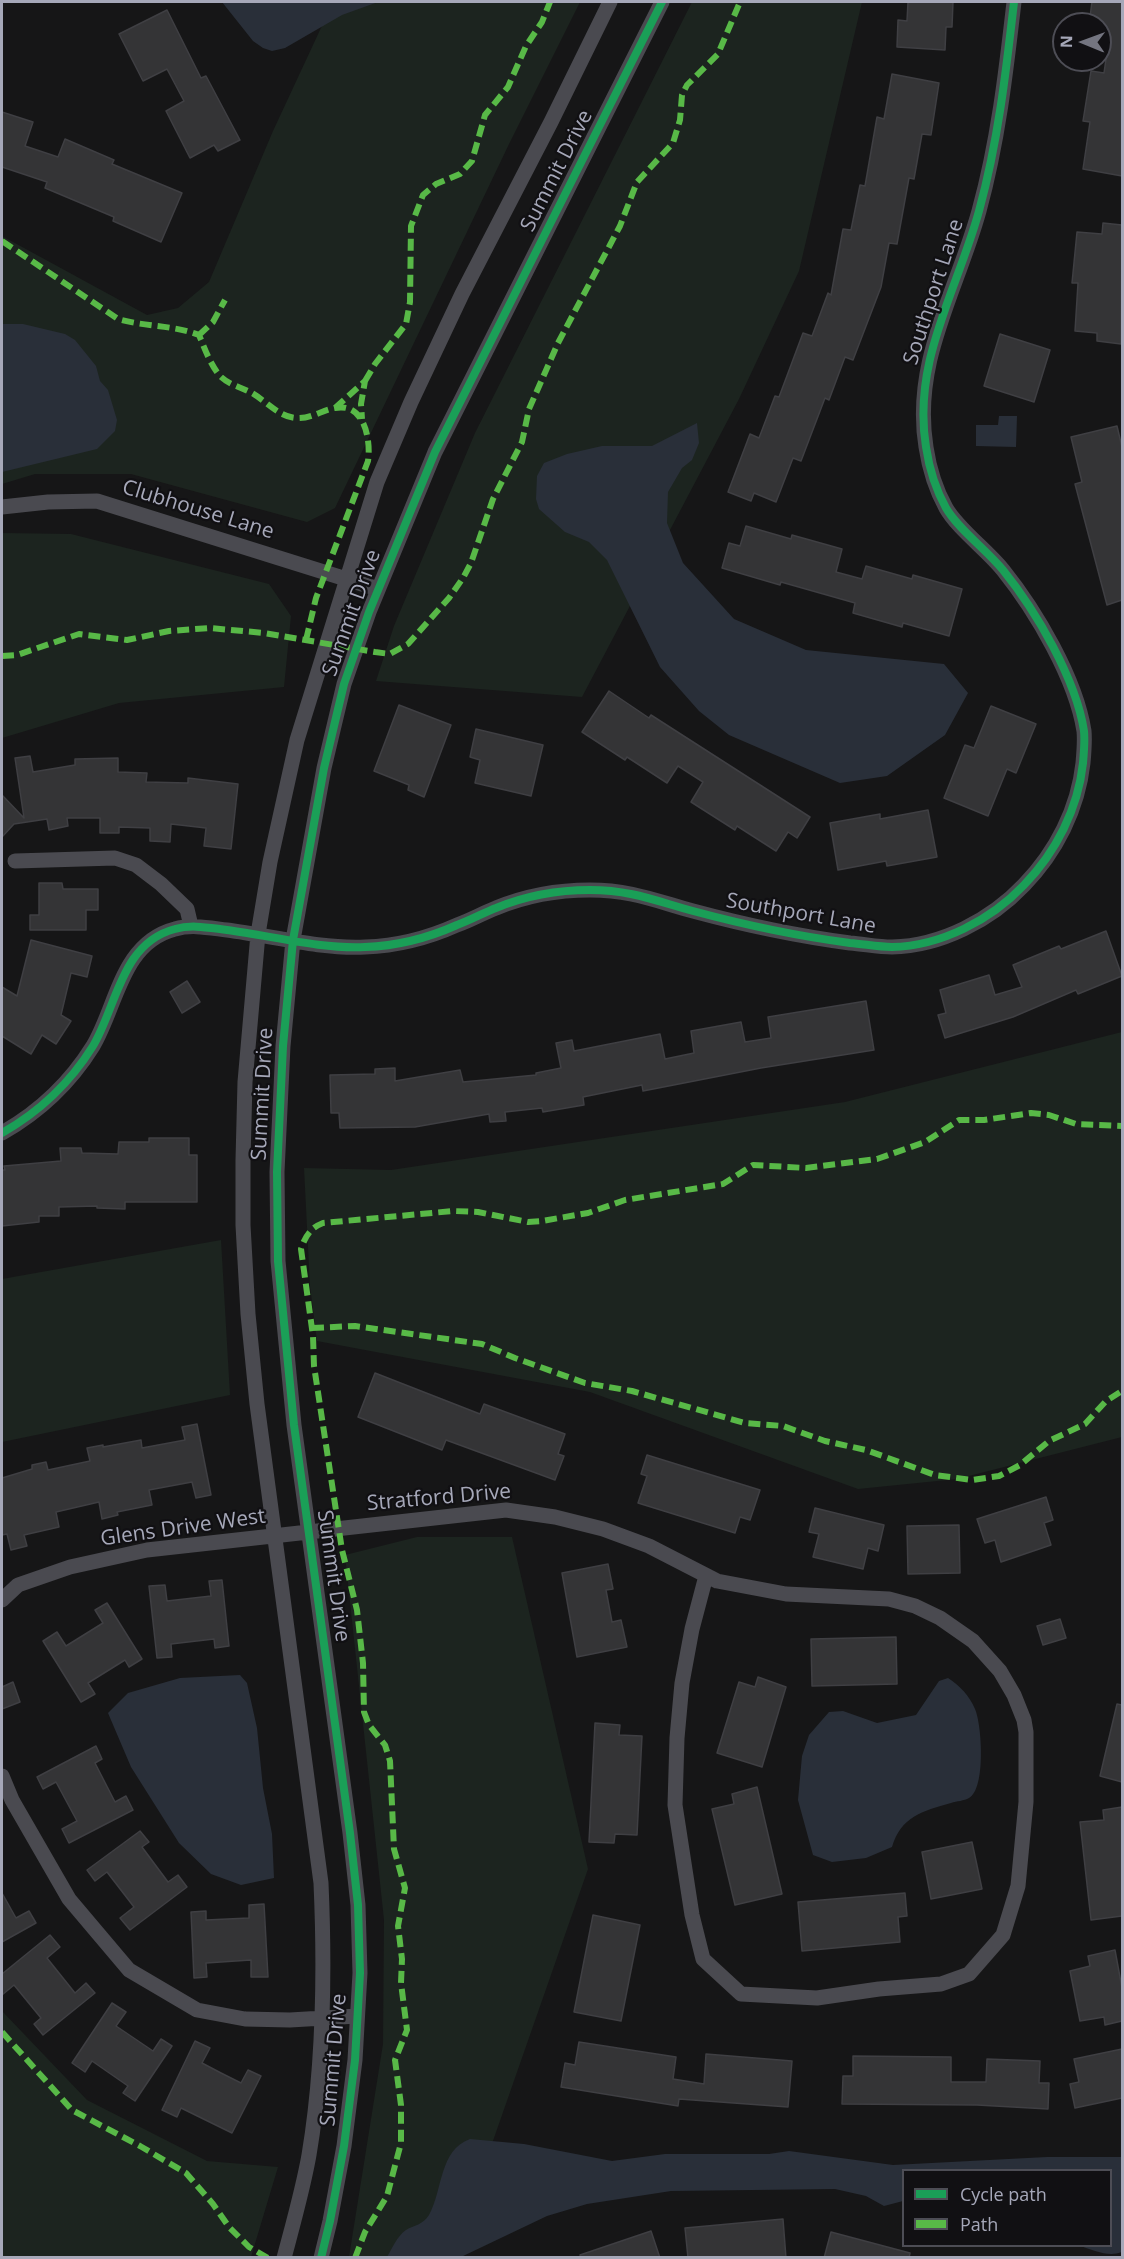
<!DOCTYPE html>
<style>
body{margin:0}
#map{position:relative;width:1124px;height:2259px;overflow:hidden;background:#161617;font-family:"Open Sans",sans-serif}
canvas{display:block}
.frame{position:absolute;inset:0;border:3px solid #a6a8b9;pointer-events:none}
.legend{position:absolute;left:902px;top:2169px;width:210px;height:78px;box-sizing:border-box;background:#111013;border:2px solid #4d4d55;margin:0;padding:8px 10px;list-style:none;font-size:18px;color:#a6a8b9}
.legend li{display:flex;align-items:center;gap:12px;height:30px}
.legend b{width:30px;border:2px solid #4d4d55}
.north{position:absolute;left:1052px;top:12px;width:60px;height:60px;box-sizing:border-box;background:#111013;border:2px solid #4d4d55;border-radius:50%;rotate:271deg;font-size:16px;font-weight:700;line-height:24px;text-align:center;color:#a6a8b9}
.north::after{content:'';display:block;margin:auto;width:21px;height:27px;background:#747580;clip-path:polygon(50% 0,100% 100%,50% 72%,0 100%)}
</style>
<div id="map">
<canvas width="1124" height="2259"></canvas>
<div class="frame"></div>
<ul class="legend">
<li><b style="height:8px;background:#1a9f57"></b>Cycle path</li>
<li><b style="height:8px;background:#58b947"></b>Path</li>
</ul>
<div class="north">N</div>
</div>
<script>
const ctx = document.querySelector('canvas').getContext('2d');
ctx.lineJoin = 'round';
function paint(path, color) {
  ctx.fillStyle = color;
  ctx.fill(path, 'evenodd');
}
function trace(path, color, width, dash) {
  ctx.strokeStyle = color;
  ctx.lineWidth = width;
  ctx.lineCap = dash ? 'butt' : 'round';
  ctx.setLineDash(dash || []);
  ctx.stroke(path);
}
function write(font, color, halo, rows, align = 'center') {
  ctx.font = font + ' "Open Sans",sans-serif';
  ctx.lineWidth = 4.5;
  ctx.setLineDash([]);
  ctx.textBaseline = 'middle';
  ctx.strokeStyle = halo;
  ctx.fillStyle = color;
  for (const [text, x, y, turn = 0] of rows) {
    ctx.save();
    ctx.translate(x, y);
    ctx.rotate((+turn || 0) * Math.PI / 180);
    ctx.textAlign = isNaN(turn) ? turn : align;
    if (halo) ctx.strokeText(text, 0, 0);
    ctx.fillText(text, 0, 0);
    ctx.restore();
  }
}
paint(new Path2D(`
 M333,2H580L510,142L335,508L307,522L131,474H35L2,484V236L147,315L178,308L209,282L273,131Z
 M692,2H862L799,271L739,399L582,697L376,681L394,626L475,433Z
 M2,533L71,534L269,584L291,616L284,687L119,703L2,738Z
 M1122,1032V1437L957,1479L858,1489L590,1392L317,1341L310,1286L304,1168L391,1170L845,1102Z
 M221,1240L230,1395L2,1442V1279Z
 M417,1537H512L588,1869L480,2178L449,2257H349L383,2044L384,1920L345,1555Z
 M2,2011L87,2100L207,2161L278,2167L251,2257H2Z`), '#1c241f');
paint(new Path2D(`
 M222,2H378L342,15L285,48L272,51L263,48L253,41Z
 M2,324H23L65,334L75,340L96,366L100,381L108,390L117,420L115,431L97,449L2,472Z
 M999,416H1017L1016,447L976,446V425H998Z
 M697,423L699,443L692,460L682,468L668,492L667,523L683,563L734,619L806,650L944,664L968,693L945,735L887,776L840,783L729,735L699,711L660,667L607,560L589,542L565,532L539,509L536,499L537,476L544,463L567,454L602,446H652Z
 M240,1675L247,1683L257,1728L263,1788L272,1834L274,1878L241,1885L211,1874L179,1843L131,1767L108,1713L128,1693L180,1678Z
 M948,1678C960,1686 969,1695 975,1709C982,1725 986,1789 969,1798C964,1801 957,1801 951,1803C922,1811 901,1817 892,1847L866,1858L832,1862L813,1855L798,1800L802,1756L809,1735L829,1712L843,1711L877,1723L916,1715L939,1681Z
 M470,2139L524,2144L612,2161L665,2154H769L789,2151L893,2165L1047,2157H1122V2252C1109,2257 1094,2251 1081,2246H1110V2170H904L903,2201L884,2206L866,2196L835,2189L671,2191L587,2204L547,2216L461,2257H387C392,2249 397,2236 406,2230C414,2225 423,2225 429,2215C443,2190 439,2150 470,2139Z`), '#292f39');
const building = new Path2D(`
 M908,2H953L952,27H946L945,50L897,47L898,20L907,21Z
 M1092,2H1122V176L1083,169L1090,122L1083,121L1091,71L1104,73L1108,45L1100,44V24H1089Z
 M167,10L201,78L206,76L240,140L218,151L214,145L190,158L166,111L184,101L167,69L143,81L119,34Z
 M892,74L939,83L931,135L922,134L914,179L909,178L897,244L889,243L881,287L853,360L845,357L829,400L825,398L801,461L793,458L776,502L754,493L751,501L728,492L750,434L759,438L775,396L779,397L803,333L812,336L828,293L831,295L843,229L851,230L860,185L865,186L877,117L884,119Z
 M2,112L33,122L25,146L58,157L65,139L114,160L112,164L182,193L161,242L113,221L114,217L45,188L47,182L2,167Z
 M1103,223L1122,225L1121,344L1097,341V333L1075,331L1078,283H1072L1077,232L1102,234Z
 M1000,334L1050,350L1034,402L984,386Z
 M1117,426L1122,447V600L1107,605L1075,484L1082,482L1071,437Z
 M746,526L791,539L792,535L842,549L836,572L862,579L866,566L912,579L913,575L962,589L949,636L903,623L902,627L853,613L855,603L781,582L780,585L722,568L729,543L740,546Z
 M609,691L649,718L651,715L810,817L797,838L788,832L776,851L737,826L735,830L691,802L703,782L678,766L667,783L627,757L625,760L582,732Z
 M399,705L451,725L424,797L408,790L409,785L374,771Z
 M991,706L1036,724L1016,773L1007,769L988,816L944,798L965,745L974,748Z
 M476,729L543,745L531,796L475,783L480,760L470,757Z
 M30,756L33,772L75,765V759L118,758V772L147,773L146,782L188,783V778L238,784L231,849L204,846L206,828L171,824L170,842L150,841V828L119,827V833H100V818H67L68,826L49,830L47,819L14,824L2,837V795L24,818L15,758Z
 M928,810L937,857L887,866L886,861L838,870L830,823L880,814V819Z
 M39,883H62L63,889H98V910H86V930H30V915H39Z
 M1106,931L1122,976L1078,994L1076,990L1013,1017L945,1038L938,1015L946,1013L940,990L989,975L995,995L1022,987L1013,965L1059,946L1061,949Z
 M31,940L92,956L87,977L71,973L61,1015L71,1021L56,1044L42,1035L31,1054L2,1036V987L17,996Z
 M187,981L200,1002L182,1013L170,992Z
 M866,1001L874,1050L761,1068L643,1091L642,1085L583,1097L584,1105L543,1112L542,1108L505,1112L506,1121L490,1122L489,1114L415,1127L340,1128L339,1113H331L330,1075L375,1074V1069L395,1068V1081L460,1070L463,1082L536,1075V1073L561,1068L556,1043L572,1040L574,1051L660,1034L665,1059L694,1053L691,1031L741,1022L745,1042L771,1038L768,1017Z
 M149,1138H189V1155H197V1202H125V1209L97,1208V1206L59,1207V1216H39V1222L2,1226V1170H5L4,1166L61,1161L60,1148H81L82,1153L118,1154L119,1142H149Z
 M375,1373L480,1414L484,1404L565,1434L558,1454L564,1456L555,1480L446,1440L442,1450L358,1417Z
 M197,1424L211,1495L196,1498L192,1482L149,1490L152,1505L117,1512L118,1515L102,1519L99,1502L56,1512L59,1527L24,1535L27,1546L11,1550L7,1534L2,1535V1478L32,1469V1465L46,1462L48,1470L90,1461L87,1448L103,1445V1447L141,1440L142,1448L185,1440L182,1427Z
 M647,1455L760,1490L750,1520L740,1517L735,1533L638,1503L647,1476L641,1474Z
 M1046,1497L1053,1520L1044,1523L1051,1545L1001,1562L995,1540L985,1543L977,1519Z
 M815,1508L884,1525L878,1551L868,1548L863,1569L813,1557L819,1534L809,1532Z
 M959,1525L960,1573L908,1574L907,1526Z
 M608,1564L613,1589L606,1590L612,1622L621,1620L627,1647L577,1657L562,1573Z
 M222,1580L229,1646L215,1648L214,1639L171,1644L172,1657L157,1658L149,1586L165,1585L167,1601L211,1596L209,1581Z
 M107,1603L142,1659L129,1667L125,1660L88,1683L95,1694L81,1702L43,1641L57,1632L66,1646L103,1623L95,1610Z
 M1060,1619L1066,1638L1043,1645L1037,1626Z
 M896,1637L897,1684L812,1686L811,1639Z
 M758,1677L786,1687L762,1767L717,1753L739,1682L755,1687Z
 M13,1682L20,1702L2,1709V1687Z
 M1117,1704L1122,1705V1782L1100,1776Z
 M595,1723L620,1725L619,1735L642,1736L637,1835L615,1834L614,1843L589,1842Z
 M96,1746L102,1759L95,1763L115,1802L126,1796L133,1810L69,1843L62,1829L77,1821L56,1782L43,1789L37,1777Z
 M757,1787L782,1894L735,1905L712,1809L734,1804L732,1794Z
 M1122,1807V1916L1091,1920L1080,1822L1104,1820L1103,1810Z
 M140,1831L149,1842L142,1847L168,1882L178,1875L187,1887L130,1930L120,1918L134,1907L107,1872L95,1881L87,1870Z
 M972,1842L982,1889L931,1899L922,1852Z
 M2,1893L16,1918L29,1911L36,1923L2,1942Z
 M905,1893L907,1916L898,1917L900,1942L802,1951L798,1902Z
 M264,1904L268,1977H251V1960L206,1963L207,1977L194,1978L191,1912L206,1911V1920L249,1918V1905Z
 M593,1915L640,1925L621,2021L574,2012Z
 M50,1935L60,1947L47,1958L75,1993L86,1983L95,1993L43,2035L34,2024L41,2018L14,1985L2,1995V1974Z
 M1115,1950L1122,1988V2021L1105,2025L1104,2017L1080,2021L1070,1971L1090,1966L1088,1956Z
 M112,2003L126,2012L116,2026L153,2051L161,2039L172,2046L135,2101L123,2093L128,2086L92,2061L85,2072L72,2063Z
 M195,2041L210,2048L202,2063L221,2073L241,2083L248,2070L261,2076L232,2133L181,2108L177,2117L162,2110Z
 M579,2042L676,2057L673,2079L704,2084L706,2054L792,2061L788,2107L679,2099L678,2106L561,2087L565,2063L575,2065Z
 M1122,2049V2098L1075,2108L1070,2084L1079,2082L1074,2059Z
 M853,2056L951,2057V2082H986L987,2059L1040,2061L1039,2083H1049L1048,2109L977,2105L842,2104L843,2076H853Z
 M783,2219L786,2258H688L685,2228Z
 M651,2231L660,2258H581L580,2255Z
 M831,2232L910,2253L909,2258H824Z`);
paint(building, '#343436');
trace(building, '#3f3f43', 1.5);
trace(new Path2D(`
 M2,507L48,502L97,501L378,589
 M15,861L115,858L136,865L161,884L187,909L191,926
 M2,1133C39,1112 70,1083 93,1046C117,1006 121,943 175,929C192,924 210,928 227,930C273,936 319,949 365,947C396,946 428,938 457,925C471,920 483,913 496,908C525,896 558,890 590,890C631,890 656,901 693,911C745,925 797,936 850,943C864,944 878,947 892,947C941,946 991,920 1024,885C1056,852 1078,809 1083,763C1084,752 1085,741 1084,731C1076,679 1036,611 1003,570C987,550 958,529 946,508C936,490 929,467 926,447C912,361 957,291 979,211C998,142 1006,72 1014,2
 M2,1600L18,1585L70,1567L147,1550L506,1510L555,1517L603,1529L649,1546L717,1581L786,1594L889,1599L915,1606L940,1618L973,1641L1000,1671L1014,1695L1024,1720L1026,1732V1802L1018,1886L1003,1935L969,1974L941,1984L879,1989L817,1998L741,1994L703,1959L692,1915L675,1805L677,1738L682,1683L692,1629L706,1576
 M2,1776L12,1800L69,1899L129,1970L197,2010L245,2019L290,2020L357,2016
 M284,2258C293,2224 303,2189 309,2155C324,2065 325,1973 321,1883L257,1404L248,1314L243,1225V1160L245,1082L258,934L270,862L297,740L377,482L411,402L462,294L551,122L610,2
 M321,2258L330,2221L344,2146L355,2060L360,1973L358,1905L350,1833L294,1425L278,1261L277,1172L283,1046L293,940L324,768L344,684L369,612L435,452L662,2`), '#4a4a50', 15);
trace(new Path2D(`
 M2,241L118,319C145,327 174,325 199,335C205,349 210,364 220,376C229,385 241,387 252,393C266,401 279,417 296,418C311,419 322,410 335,408C365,402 371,441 368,461L316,598L306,640
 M199,335L213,322L225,300
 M365,381L375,364L406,324L410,302L411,226L423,195L436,184L460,174L472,161L485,115L508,87L526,46L542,22L550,2
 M335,408L365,381L361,404L362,419
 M2,656L17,655L79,634L127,640L169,631L210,628L264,633L375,652L390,654L408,644L449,598L463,578L471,563L493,499L522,442L529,409L558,343L620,226L637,182L673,143L680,120L682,95L687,85L718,54L740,2
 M312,1328L355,1326L482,1344L515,1358L585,1383L632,1391L745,1423L783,1426L825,1441L866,1450L935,1475L972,1480L999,1476L1020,1465L1049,1441L1085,1424L1106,1401L1122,1391
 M2,2032L72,2110L140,2146L186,2173L213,2204L229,2227L249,2247L268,2258
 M355,2258L365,2232L387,2196L401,2143V2105L395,2060L407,2030L401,1983L402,1959L398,1926L405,1888L394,1849L390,1761L385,1745L369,1725L364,1712L363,1663L357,1610L342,1550L314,1366L313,1336L301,1249C305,1237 310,1228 323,1223L453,1211L478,1212L528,1222L542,1221L588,1213L625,1200L723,1184L753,1165L806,1168L877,1159L925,1142L959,1120H984L1031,1113L1049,1115L1076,1124L1122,1126`), '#58b947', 6, [12, 6]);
trace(new Path2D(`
 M2,1133C39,1112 70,1083 93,1046C117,1006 121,943 175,929C192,924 210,928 227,930C273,936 319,949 365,947C396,946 428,938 457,925C471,920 483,913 496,908C525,896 558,890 590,890C631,890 656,901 693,911C745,925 797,936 850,943C864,944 878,947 892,947C941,946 991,920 1024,885C1056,852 1078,809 1083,763C1084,752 1085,741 1084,731C1076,679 1036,611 1003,570C987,550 958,529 946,508C936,490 929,467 926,447C912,361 957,291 979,211C998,142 1006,72 1014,2
 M321,2258L330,2221L344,2146L355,2060L360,1973L358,1905L350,1833L294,1425L278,1261L277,1172L283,1046L293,940L324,768L344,684L369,612L435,452L662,2`), '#1a9f57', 8);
write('21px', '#a6a8b9', '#111013', [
 ["Summit Drive",557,171,-63],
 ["Southport Lane",934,292,-72],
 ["Clubhouse Lane",198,510,17],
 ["Summit Drive",352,613,-70],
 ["Southport Lane",801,914,10],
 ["Summit Drive",263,1094,-87],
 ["Stratford Drive",439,1498,-5],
 ["Glens Drive West",183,1528,-8],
 ["Summit Drive",333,1576,82],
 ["Summit Drive",334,2060,-85]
]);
</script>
